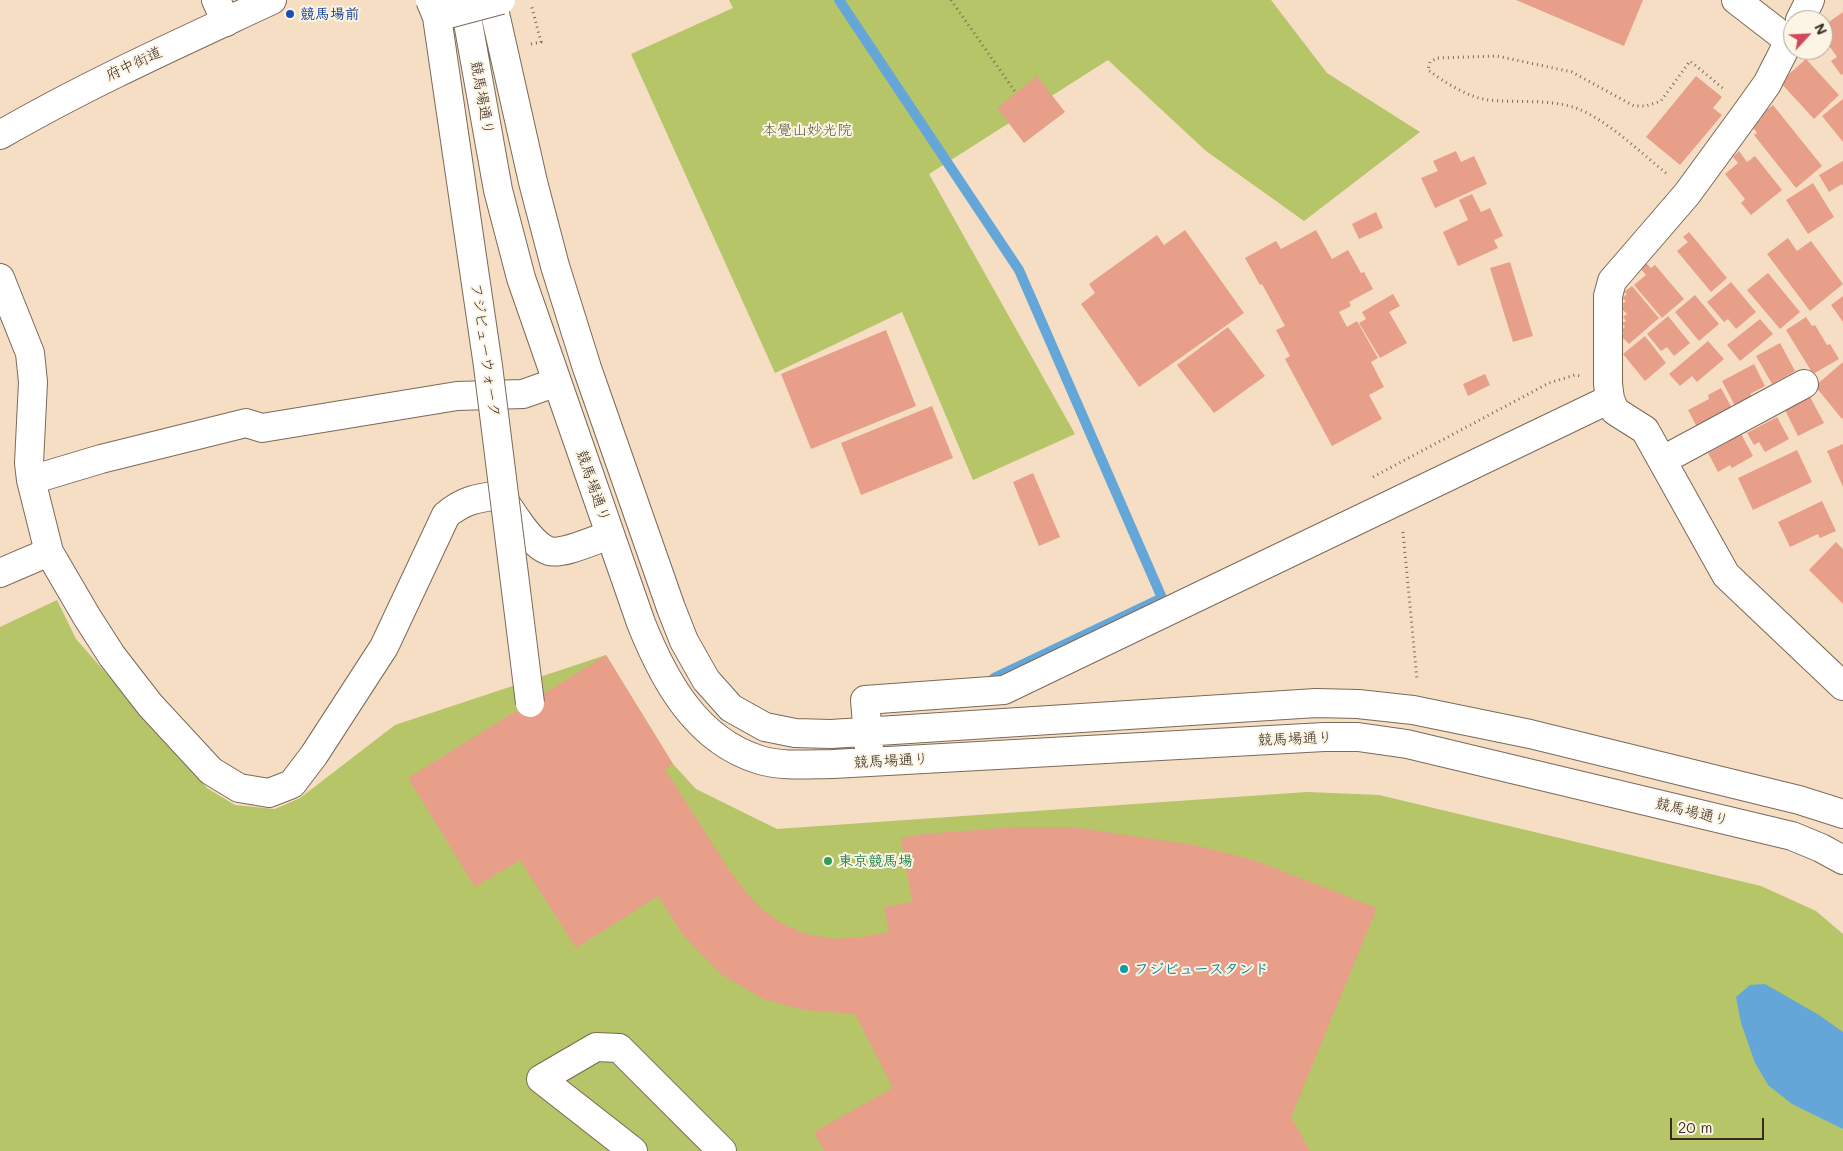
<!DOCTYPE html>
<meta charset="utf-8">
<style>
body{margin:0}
#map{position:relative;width:1843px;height:1151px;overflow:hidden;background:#f5dec3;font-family:Mali,sans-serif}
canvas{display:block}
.north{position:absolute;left:1783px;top:10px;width:50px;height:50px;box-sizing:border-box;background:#fcf5e5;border:1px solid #afa495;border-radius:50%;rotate:65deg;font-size:14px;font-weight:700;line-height:20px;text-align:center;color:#3b2a1e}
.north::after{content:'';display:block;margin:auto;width:18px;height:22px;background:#d1495b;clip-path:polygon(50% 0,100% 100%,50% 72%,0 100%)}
.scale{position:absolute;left:1670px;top:1118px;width:94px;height:22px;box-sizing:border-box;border:2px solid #3b2a1e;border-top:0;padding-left:6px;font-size:15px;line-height:18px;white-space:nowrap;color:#3b2a1e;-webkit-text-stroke:4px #fcf5e5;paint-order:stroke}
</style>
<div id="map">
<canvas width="1843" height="1151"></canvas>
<div class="north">N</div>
<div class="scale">20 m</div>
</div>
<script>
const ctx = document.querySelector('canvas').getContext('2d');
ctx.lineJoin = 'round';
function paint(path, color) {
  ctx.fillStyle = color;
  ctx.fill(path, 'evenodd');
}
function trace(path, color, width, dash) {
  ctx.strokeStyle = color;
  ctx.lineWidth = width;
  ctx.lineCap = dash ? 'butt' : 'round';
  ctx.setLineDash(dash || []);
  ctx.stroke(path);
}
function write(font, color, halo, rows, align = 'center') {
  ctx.font = font + ' Mali,"Klee One",sans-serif';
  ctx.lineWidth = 4;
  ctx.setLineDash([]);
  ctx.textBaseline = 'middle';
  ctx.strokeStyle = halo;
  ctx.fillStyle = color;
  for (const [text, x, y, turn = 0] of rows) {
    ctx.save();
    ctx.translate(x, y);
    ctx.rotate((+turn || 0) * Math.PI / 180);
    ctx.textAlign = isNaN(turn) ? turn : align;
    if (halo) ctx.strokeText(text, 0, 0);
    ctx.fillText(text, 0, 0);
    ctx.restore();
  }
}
paint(new Path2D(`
 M729,0H1271L1327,73L1420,132L1304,221L1206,151L1108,60L929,174L1075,434L973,480L902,312L775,373L631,54L733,8Z
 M57,600L76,639L207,788L235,805L275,809L300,798L395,725L606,655L673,764L696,789L777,829L1307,792L1379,795L1761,886L1816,911L1843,934V1151H0V627Z`), '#b5c567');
paint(new Path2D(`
 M1765,984L1819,1015L1843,1032V1129L1792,1104L1768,1085L1755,1063L1741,1023L1736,997L1750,985Z`), '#65a6d9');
trace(new Path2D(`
 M839,0L1019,270L1162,598L994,678`), '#65a6d9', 10);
paint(new Path2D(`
 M1516,0H1643L1624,46Z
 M1843,12V74L1841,75L1831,61L1837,57L1823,37V26Z
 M1806,59L1839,95L1814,119L1780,82Z
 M1037,76L1065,112L1024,143L997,108Z
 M1696,76L1722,97L1713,108L1722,115L1680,165L1646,137Z
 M1843,99V142L1822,116Z
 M1773,105L1822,166L1796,188L1754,135L1757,133L1752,126L1762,118L1760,115Z
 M1456,151L1461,162L1474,156L1487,184L1435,208L1421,178L1438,171L1433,161Z
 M1739,151L1747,162L1755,156L1782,190L1751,215L1741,203L1745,199L1725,174L1738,163L1733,157Z
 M1843,161V186L1842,184L1829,192L1819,175Z
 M1813,183L1834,217L1808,234L1786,200Z
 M1472,194L1481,212L1490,208L1503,236L1494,240L1498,248L1458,266L1443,232L1468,220L1459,200Z
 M1376,212L1383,228L1359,239L1352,224Z
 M1185,230L1244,313L1139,387L1081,304L1095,293L1089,284L1157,235L1164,245Z
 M1316,230L1332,259L1348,250L1361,273L1364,272L1373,289L1349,302L1351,306L1339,312L1347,327L1357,321L1378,358L1371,362L1384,387L1369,395L1382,419L1332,446L1285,359L1290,356L1276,330L1285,326L1262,284L1260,285L1245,258L1276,241L1281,249Z
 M1689,232L1727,278L1711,292L1677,251L1688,242L1683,237Z
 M1788,238L1797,251L1811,241L1843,284L1810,311L1767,254Z
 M1510,262L1533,336L1513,342L1490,268Z
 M1646,263L1651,268L1655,265L1684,299L1662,318L1634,285L1646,275L1640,268Z
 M1768,273L1800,312L1780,329L1747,290Z
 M1731,282L1756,312L1736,329L1728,319L1724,322L1707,302Z
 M1632,286L1659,318L1629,344L1621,336L1624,333L1621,330L1625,327L1622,323L1626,321L1623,317L1627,314L1621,308L1624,306L1622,304L1626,301L1622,298L1627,294L1624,292Z
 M1393,294L1400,306L1389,312L1407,343L1380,358L1359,323L1366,319L1362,312Z
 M1695,295L1719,324L1699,341L1675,312Z
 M1843,296V322L1831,305Z
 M1668,316L1690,343L1674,356L1667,347L1661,351L1647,334Z
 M1806,317L1812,326L1815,325L1827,345L1830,344L1839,359L1813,374L1786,330Z
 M1760,319L1773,334L1740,361L1727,345Z
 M1228,327L1265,376L1214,413L1177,365Z
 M886,330L916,406L811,449L781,374Z
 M1645,336L1666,363L1645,381L1623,354Z
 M1708,341L1724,359L1697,382L1692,376L1680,386L1669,374Z
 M1780,343L1795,371L1772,384L1756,356Z
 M1843,362V418L1842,419L1815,386Z
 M1754,364L1765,386L1750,394L1752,397L1735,406L1722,381Z
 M1485,374L1490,385L1468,396L1463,384Z
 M1721,388L1733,410L1698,429L1688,410L1709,399L1708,395Z
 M1809,395L1824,423L1798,436L1784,408Z
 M932,406L953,458L861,495L841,443Z
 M1777,417L1789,439L1765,452L1759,442L1754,445L1747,433Z
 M1740,432L1753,456L1732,468L1730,465L1718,472L1708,453L1730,441L1728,439Z
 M1843,444V487L1827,451Z
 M1797,450L1812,482L1753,510L1738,478Z
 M1033,473L1060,537L1039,546L1013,482Z
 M1822,501L1836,531L1820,538L1818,534L1790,547L1778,522Z
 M1836,542L1843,549V604L1809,570Z
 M606,655L673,764L665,769L731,873L746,892L764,911L783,924L806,934L835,939L860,937L889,932L884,907L912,902L901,838L924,834L1015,827H1072L1194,845L1254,860L1377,908L1291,1117L1310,1151H824L814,1132L893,1088L855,1014L804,1010L764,999L722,975L683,935L658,896L576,948L520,860L475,887L408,778Z`), '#e79f8a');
const minor = new Path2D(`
 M216,0L226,22
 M464,0L498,190L521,278L641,623C664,681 697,741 760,760C783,767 810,764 833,764L1324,737H1358L1407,744L1792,836L1821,848L1843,860
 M492,0L533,182L555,266L587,368L671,608L684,641L706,680L731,708L765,727L795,733L831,734L1316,703L1358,704L1413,710L1530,734L1799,800L1843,814
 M1736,0L1789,41
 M1800,20L1810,0
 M1793,33L1767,84L1747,112L1687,194L1612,281L1608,296V384L1610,399L1615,411L1645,430L1726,575L1843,686
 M0,278L30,353L33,382L29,463L31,480L49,552L87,617L112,656L150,705L211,771L239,788L269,793L292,784L314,755L384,647L446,515C464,500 477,498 500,495C512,511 530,545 549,551C563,555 596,539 610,535
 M1663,460L1804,384
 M31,480L101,459L246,423L262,428L457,396L523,394L557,382
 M0,573L49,552
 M869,749L865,700L1004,690L1610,399
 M633,1151L541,1079L596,1047L619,1048L722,1151`);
const major = new Path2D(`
 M0,135C88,84 180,43 272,0`);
trace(minor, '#7c6958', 30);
trace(major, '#7c6958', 30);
trace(new Path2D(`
 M951,0L1016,93
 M531,44L541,42L531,4
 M1666,173C1640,152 1604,117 1573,107C1546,99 1517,103 1489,100C1469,98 1444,82 1428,70L1430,62L1437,58L1497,56L1572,72L1634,106H1646L1661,101L1690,61L1725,90
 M1373,477L1549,383L1575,375L1580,376
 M1403,532L1417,680`), '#7c6958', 3, [1, 4]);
trace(minor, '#fff', 28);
trace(major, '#fff', 28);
const minorBridge = new Path2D(`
 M430,0L437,17L488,366L530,703
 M437,17L501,0`);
trace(minorBridge, '#7c6958', 30, []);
trace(minorBridge, '#fff', 28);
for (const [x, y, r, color] of [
 [290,14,5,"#1a4fb4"],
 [828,861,5,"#2e9e5b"],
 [1124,969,5,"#0f9aa8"]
]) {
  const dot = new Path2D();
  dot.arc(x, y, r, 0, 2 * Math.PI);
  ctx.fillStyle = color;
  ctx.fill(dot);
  trace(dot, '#fcf5e5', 2);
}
write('bold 15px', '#164399', '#fcf5e5', [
 ["競馬場前",300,14]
], 'left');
write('15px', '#3b2a1e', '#fcf5e5', [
 ["府中街道",134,64,-25],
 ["競馬場通り",482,98,80],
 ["フジビューウォーク",485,350,82],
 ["競馬場通り",593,486,71],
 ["競馬場通り",1295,739,-2],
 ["競馬場通り",891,761,-3],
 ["競馬場通り",1692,812,14]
]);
write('15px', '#605834', '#fcf5e5', [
 ["本覺山妙光院",807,130]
]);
write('bold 15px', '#27864d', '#fcf5e5', [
 ["東京競馬場",838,861]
], 'left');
write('bold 15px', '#0d838f', '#fcf5e5', [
 ["フジビュースタンド",1134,969]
], 'left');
</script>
